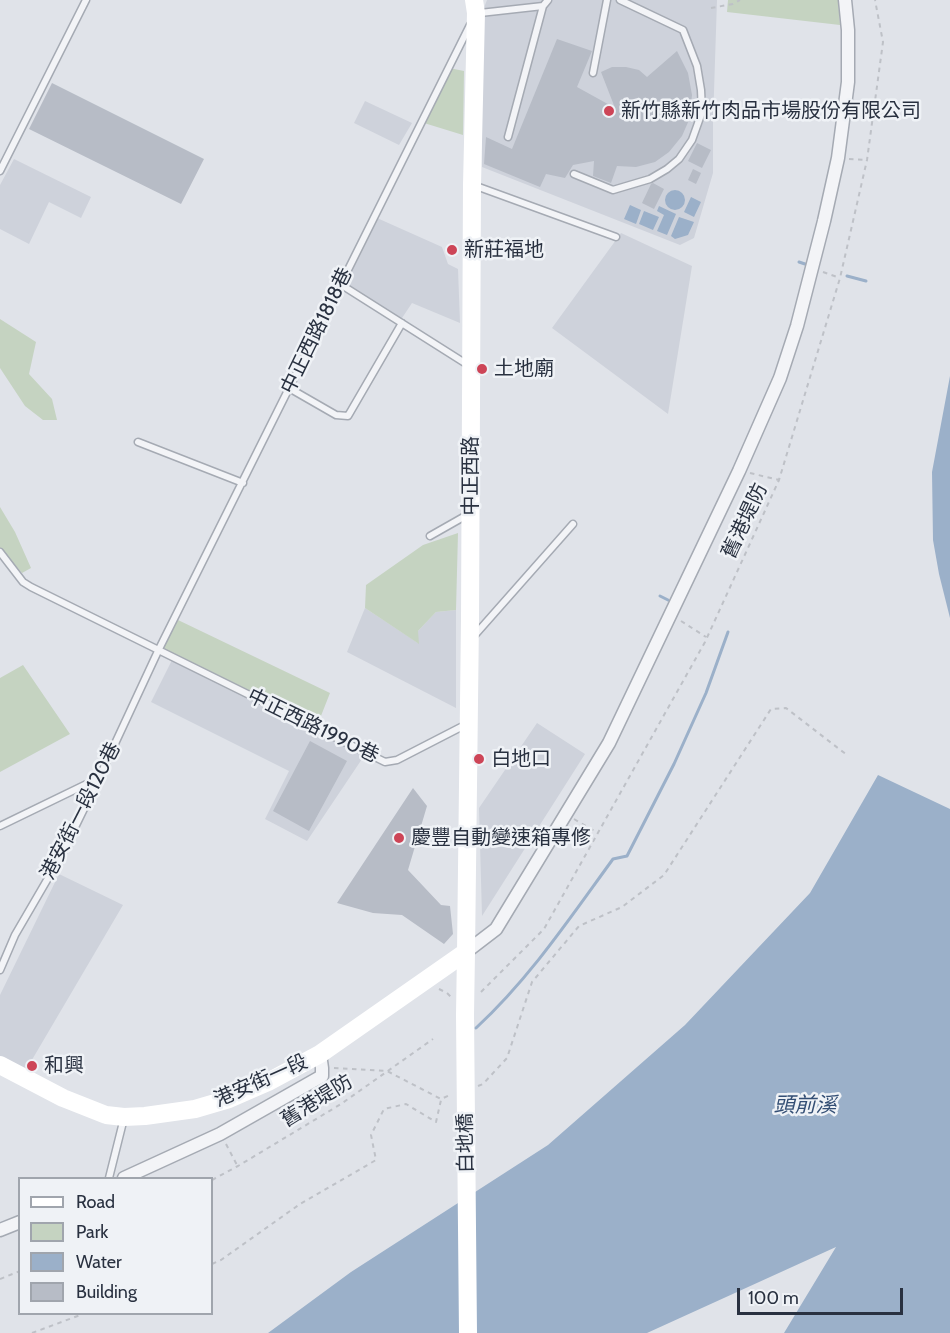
<!DOCTYPE html>
<meta charset="utf-8">
<style>
body{margin:0}
#map{position:relative;width:950px;height:1333px;overflow:hidden;background:#e0e3e9;font-family:Cabin,sans-serif}
canvas{display:block}
.legend{position:absolute;left:18px;top:1177px;width:195px;height:138px;box-sizing:border-box;background:#eff2f6;border:2px solid #a0a5ad;margin:0;padding:8px 10px;list-style:none;font-size:18px;color:#293140}
.legend li{display:flex;align-items:center;gap:12px;height:30px}
.legend b{width:30px;border:2px solid #a0a5ad}
.scale{position:absolute;left:737px;top:1288px;width:166px;height:27px;box-sizing:border-box;border:3px solid #293140;border-top:0;padding-left:8px;font-size:18px;line-height:21px;white-space:nowrap;color:#293140;-webkit-text-stroke:4px #eff2f6;paint-order:stroke}
</style>
<div id="map">
<canvas width="950" height="1333"></canvas>
<ul class="legend">
<li><b style="height:8px;background:#fff"></b>Road</li>
<li><b style="height:16px;background:#c5d3c1"></b>Park</li>
<li><b style="height:16px;background:#9bb0c9"></b>Water</li>
<li><b style="height:16px;background:#b7bcc6"></b>Building</li>
</ul>
<div class="scale">100 m</div>
</div>
<script>
const ctx = document.querySelector('canvas').getContext('2d');
ctx.lineJoin = 'round';
function paint(path, color) {
  ctx.fillStyle = color;
  ctx.fill(path, 'evenodd');
}
function trace(path, color, width, dash) {
  ctx.strokeStyle = color;
  ctx.lineWidth = width;
  ctx.lineCap = dash ? 'butt' : 'round';
  ctx.setLineDash(dash || []);
  ctx.stroke(path);
}
function write(font, color, halo, rows, align = 'center') {
  ctx.font = font + ' Cabin,"Noto Sans TC",sans-serif';
  ctx.lineWidth = 5;
  ctx.setLineDash([]);
  ctx.textBaseline = 'middle';
  ctx.strokeStyle = halo;
  ctx.fillStyle = color;
  for (const [text, x, y, turn = 0] of rows) {
    ctx.save();
    ctx.translate(x, y);
    ctx.rotate((+turn || 0) * Math.PI / 180);
    ctx.textAlign = isNaN(turn) ? turn : align;
    if (halo) ctx.strokeText(text, 0, 0);
    ctx.fillText(text, 0, 0);
    ctx.restore();
  }
}
paint(new Path2D(`
 M487,0H717L713,122V173L694,238L680,245L482,167L480,18Z
 M365,101L412,123L399,145L354,123Z
 M14,159L91,197L81,218L49,202L29,244L0,229V185Z
 M377,218L442,247L448,264L458,269L460,323L412,303L400,321L342,289Z
 M621,233L692,266L668,414L552,328Z
 M365,608L418,643V631L436,612L456,610V708L347,652Z
 M172,660L364,756L307,841L265,819L289,771L151,702Z
 M537,723L585,754L482,916L479,808Z
 M59,874L123,905L26,1070L0,1056V995Z`), '#ced2db');
paint(new Path2D(`
 M728,0H838L840,25L727,12Z
 M449,68L464,71L463,135L424,123Z
 M0,319L36,342L29,374L52,399L57,420H43L25,406L0,368Z
 M0,507L15,532L31,568L22,573L0,548Z
 M458,533L456,610L436,612L418,631L419,644L365,608L366,585L423,545Z
 M178,620L330,693L317,726L163,648Z
 M23,665L70,734L0,772V678Z`), '#c5d3c1');
paint(new Path2D(`
 M665 200a10 10 0 1 1 20 0a10 10 0 1 1-20 0Z
 M691,197L701,202L694,217L684,212Z
 M630,205L641,210L636,224L624,219Z
 M659,206L676,214L667,235L657,231L664,215L657,211Z
 M644,211L659,217L653,230L639,224Z
 M679,217L694,222L688,235L675,239L671,236Z
 M950,376V618L939,574L933,540L932,472Z
 M878,775L950,809V1333H784L836,1247L647,1333H268L351,1272L548,1145L685,1025L810,893Z`), '#9bb0c9');
trace(new Path2D(`
 M799,262L805,264
 M847,276L866,281
 M660,596L668,600
 M476,1028C530,978 570,918 613,859L627,856L674,764L706,693L728,632`), '#9bb0c9', 3);
paint(new Path2D(`
 M557,39L592,51L577,87L615,108L601,72L612,67H626L639,70L647,77L677,51L688,73L692,95L689,120L682,136L669,152L655,162L636,167L617,166L611,183L593,176L594,161L573,165L565,178L546,174L540,187L484,164L486,137L512,149Z
 M52,83L204,159L181,204L29,129Z
 M697,143L711,150L702,168L688,161Z
 M693,169L701,173L696,184L688,180Z
 M653,183L664,189L654,209L642,203L651,184Z
 M310,741L347,761L309,831L273,811Z
 M413,788L427,806L408,870L441,905L450,906L453,934L444,944L402,915L373,913L337,903Z`), '#b7bcc6');
const lane = new Path2D(`
 M480,13L543,6
 M593,73L607,0
 M508,137L543,6L548,0
 M0,171L86,0
 M574,174L613,190L650,179L667,169L679,159L692,140L702,112L701,90L697,66L683,30L620,0
 M476,186L616,237
 M340,284L468,365
 M289,388L336,415L348,416L402,323
 M138,442L243,483
 M430,536L467,515
 M0,552L23,582L31,587L385,762L397,760L465,725
 M474,636L573,524
 M0,826L99,778
 M0,970L15,935L61,856L99,778L159,649L470,25
 M109,1178L124,1118`);
const street = new Path2D(`
 M466,952L496,929L609,743L739,471L780,378L797,326L824,221L838,158L848,82V30L845,0
 M124,1178L220,1134L322,1076V1068L320,1054
 M0,1230L20,1222`);
trace(lane, '#a5aab3', 9);
trace(street, '#a5aab3', 15);
trace(new Path2D(`
 M711,8L733,4L740,0
 M849,159L867,160
 M823,272L840,278
 M750,473L779,480
 M681,621L706,637
 M574,819L598,833
 M439,989L447,993L451,997
 M481,992L544,929L705,642L779,480L840,278L867,160L883,42L875,0
 M334,1068L387,1071L441,1099L450,1095
 M478,1086L483,1084L507,1058L532,982L579,926L622,907L664,875L771,709L786,708L847,755
 M226,1144L237,1165
 M212,1180L238,1166L341,1104L433,1039
 M212,1264L221,1260L300,1204L376,1160L371,1135L384,1109L406,1104L436,1122L441,1100
 M0,1279L20,1271
 M32,1333L83,1314`), '#bec1c7', 2, [4.5, 4.5]);
trace(lane, '#f3f4f7', 6);
trace(street, '#f3f4f7', 12);
trace(new Path2D(`
 M0,1065L63,1098L106,1115L124,1117L145,1116L195,1109L229,1099L268,1082L320,1054L466,952L470,619L472,185L476,13L474,0`), '#fff', 18);
trace(new Path2D(`
 M466,952L465,1015L468,1333`), '#fff', 18);
for (const [x, y, r, color] of [
 [609,111,6,"#cd4557"],
 [452,250,6,"#cd4557"],
 [482,369,6,"#cd4557"],
 [479,759,6,"#cd4557"],
 [399,838,6,"#cd4557"],
 [32,1066,6,"#cd4557"]
]) {
  const dot = new Path2D();
  dot.arc(x, y, r, 0, 2 * Math.PI);
  ctx.fillStyle = color;
  ctx.fill(dot);
  trace(dot, '#eff2f6', 2);
}
write('20px', '#293140', '#eff2f6', [
 ["新竹縣新竹肉品市場股份有限公司",621,111],
 ["新莊福地",464,250],
 ["土地廟",494,369],
 ["白地口",491,759],
 ["慶豐自動變速箱專修",411,838],
 ["和興",44,1066]
], 'left');
write('20px', '#293140', '#eff2f6', [
 ["中正西路1818巷",317,331,-64],
 ["中正西路",471,476,-90],
 ["舊港堤防",745,521,-65],
 ["中正西路1990巷",313,726,26],
 ["港安街一段120巷",81,811,-63],
 ["港安街一段",261,1081,-24],
 ["舊港堤防",317,1101,-32],
 ["白地橋",466,1143,-91]
]);
write('italic 21px', '#334e74', '#eff2f6', [
 ["頭前溪",805,1106]
]);
</script>
